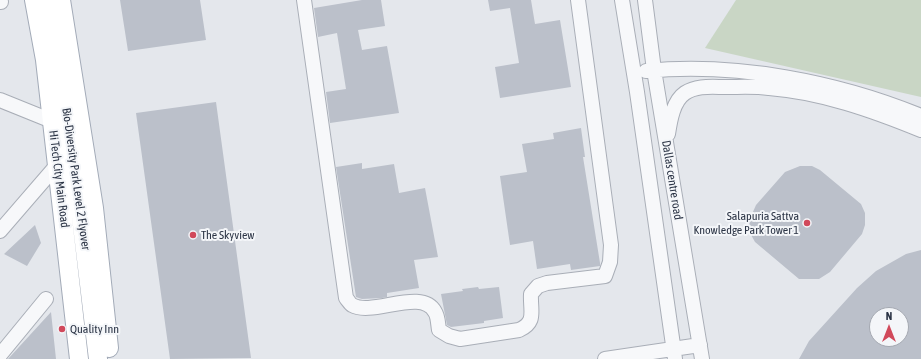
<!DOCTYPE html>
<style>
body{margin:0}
#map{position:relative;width:921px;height:359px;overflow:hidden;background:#e4e7ec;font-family:"Asap Condensed",sans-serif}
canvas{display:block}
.north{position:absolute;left:869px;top:307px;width:40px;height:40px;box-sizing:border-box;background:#f4f6f9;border:1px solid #a4a8b1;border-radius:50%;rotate:0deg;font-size:11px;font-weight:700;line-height:16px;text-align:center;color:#2b3445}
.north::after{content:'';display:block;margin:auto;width:14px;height:18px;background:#d1495b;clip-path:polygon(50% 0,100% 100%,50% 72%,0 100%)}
</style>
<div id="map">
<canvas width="921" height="359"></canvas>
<div class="north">N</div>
</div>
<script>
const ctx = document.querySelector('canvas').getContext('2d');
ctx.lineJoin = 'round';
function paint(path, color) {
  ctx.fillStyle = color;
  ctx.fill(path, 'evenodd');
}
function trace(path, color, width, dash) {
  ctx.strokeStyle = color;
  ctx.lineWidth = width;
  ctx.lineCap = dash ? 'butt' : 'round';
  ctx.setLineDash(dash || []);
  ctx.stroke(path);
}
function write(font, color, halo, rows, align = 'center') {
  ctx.font = font + ' "Asap Condensed",sans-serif';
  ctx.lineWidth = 4;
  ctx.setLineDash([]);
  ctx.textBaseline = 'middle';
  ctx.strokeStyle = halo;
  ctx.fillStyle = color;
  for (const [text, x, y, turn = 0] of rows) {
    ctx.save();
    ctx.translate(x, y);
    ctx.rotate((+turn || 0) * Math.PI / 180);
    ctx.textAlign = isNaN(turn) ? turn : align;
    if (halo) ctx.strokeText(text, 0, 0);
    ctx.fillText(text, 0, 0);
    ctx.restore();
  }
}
paint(new Path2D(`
 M736,0H921V97L705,48Z`), '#c9d6c5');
paint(new Path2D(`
 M120,0H200L206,40L128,51Z
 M362,0H381L385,26L358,30L362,50L387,46L399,113L330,123L326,92L346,89L337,33L318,37L314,8Z
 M488,0H531L535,24L560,20L571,87L500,98L495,67L519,63L510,8L490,11Z
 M216,102L251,358L170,359L136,113Z
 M581,128L585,157H583L600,263V266L571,270L570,264L537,269L533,241L510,245L500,176L527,172L522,144L554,139L553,133Z
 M362,163V169L394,164L399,193L425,188L438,257L414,260L419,288L387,293V297L382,298L362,299L356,297L336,167Z
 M800,166H812L820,170L861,204L865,213V225L862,234L830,272L819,279H799L755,242L750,233L749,221L756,205L785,172Z
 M35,225L41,243L27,266L4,254Z
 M921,250V359H799L809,341L857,288L876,271L906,254ZM877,315H901V339H877Z
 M478,287L479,289L499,287L503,318L484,321V323L451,327L447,325L441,294L463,291L462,289Z
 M51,312L56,359H8Z`), '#bbc0ca');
const minor = new Path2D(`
 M304,0L346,298C348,300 350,304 352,305C372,317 422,287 435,312C438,316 438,324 439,330L449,336L460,339L519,330C537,322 530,311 531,294L538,286L547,283L605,276L610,262L611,245L578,0
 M622,0L637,92L675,359
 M645,0L654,70L702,359
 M0,2H1
 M646,71C736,62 838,82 921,116
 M0,100L52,121
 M668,134C670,121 673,101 685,93C697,85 712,87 726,87C740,87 755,86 769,88C821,92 872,110 921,130
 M0,231L57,165
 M0,355L46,299
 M605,359L700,345`);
const major = new Path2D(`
 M34,0L45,60L79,359
 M46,0L49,6L75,167L98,359
 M61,0L94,208L109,348`);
trace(minor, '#a9aeb7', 16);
trace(major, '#a3abb8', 20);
trace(minor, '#f7f8fa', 14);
trace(major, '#fff', 18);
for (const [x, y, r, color] of [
 [807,223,4,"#d1495b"],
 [193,235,4,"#d1495b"],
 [62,329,4,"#d1495b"]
]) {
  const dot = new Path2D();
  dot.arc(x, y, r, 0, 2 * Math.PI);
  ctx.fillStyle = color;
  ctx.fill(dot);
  trace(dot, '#f4f6f9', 1.5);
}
write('12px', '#2b3445', '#f4f6f9', [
 ["Hi Tech City Main Road",59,179,83],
 ["Bio-Diversity Park Level 2 Flyover",76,179,82],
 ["Dallas centre road",672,180,81]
]);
write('12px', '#2b3445', '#f4f6f9', [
 ["Salapuria Sattva",799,216,"right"],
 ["Knowledge Park Tower 1",799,230,"right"],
 ["The Skyview",201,235],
 ["Quality Inn",70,329]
], 'left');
</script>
